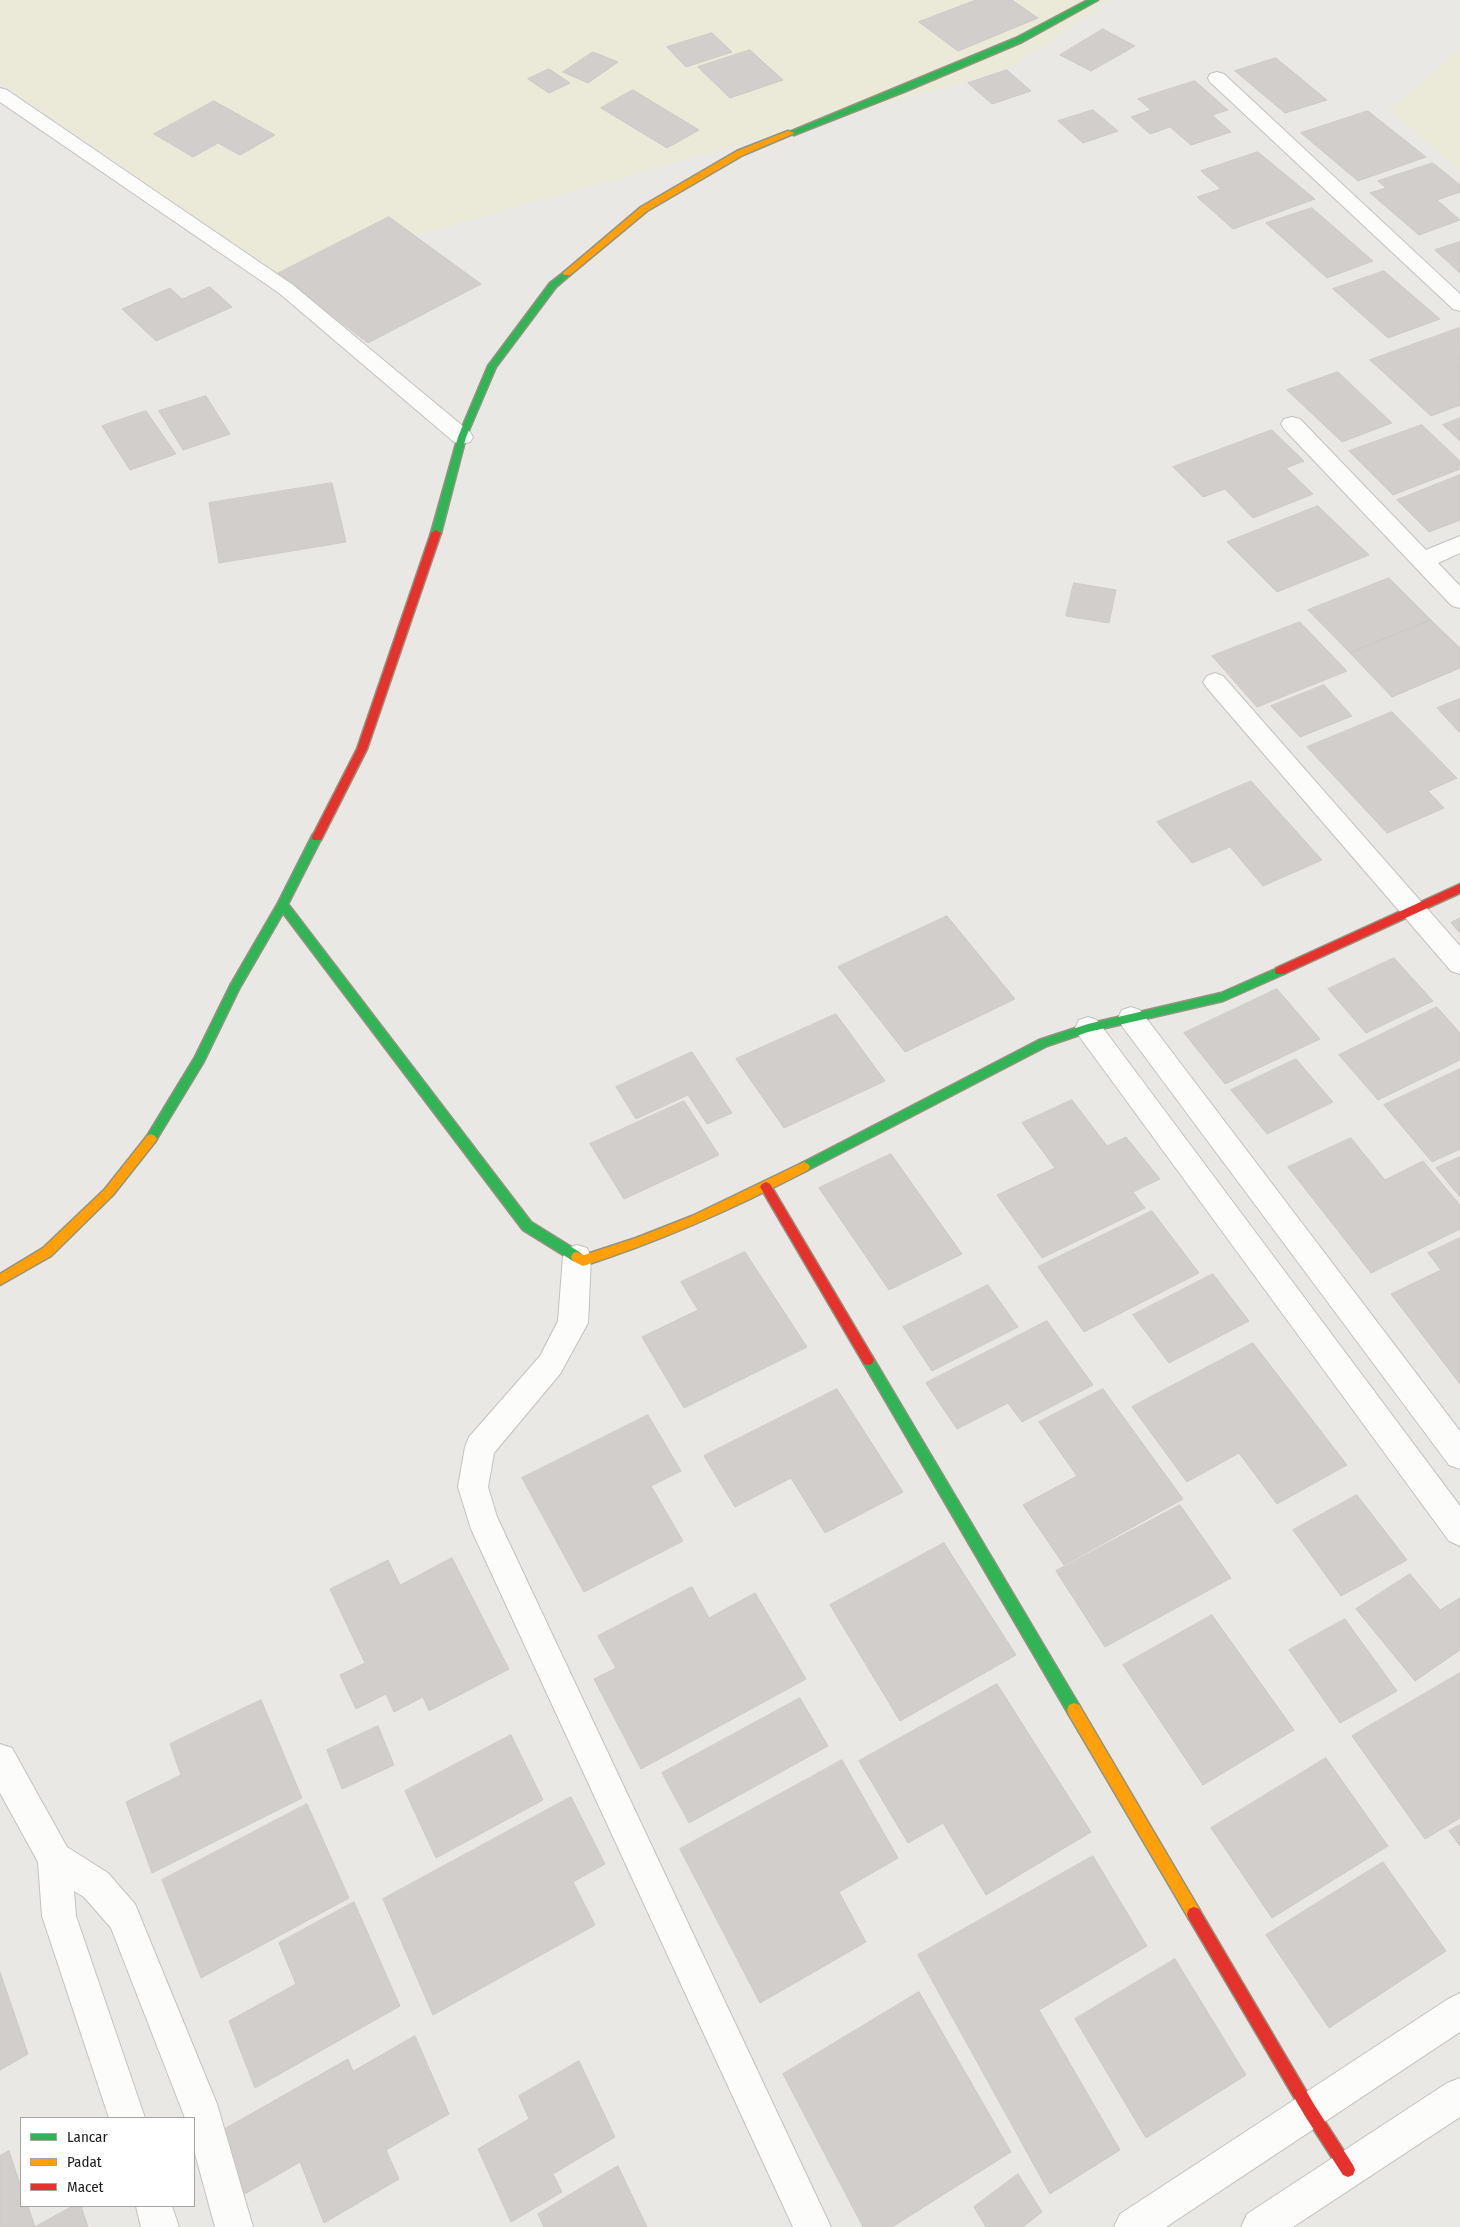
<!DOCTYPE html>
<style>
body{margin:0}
#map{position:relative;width:1460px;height:2227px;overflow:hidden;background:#eae8e5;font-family:"Fira Sans Condensed",sans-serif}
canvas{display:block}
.legend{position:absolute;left:20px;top:2117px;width:175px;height:90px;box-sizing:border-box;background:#fff;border:1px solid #a4a4a4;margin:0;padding:6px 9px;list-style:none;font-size:15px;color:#1c1c1c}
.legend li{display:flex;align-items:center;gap:10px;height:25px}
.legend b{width:25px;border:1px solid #a4a4a4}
</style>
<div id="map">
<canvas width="1460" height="2227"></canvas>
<ul class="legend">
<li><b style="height:6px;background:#30b455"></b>Lancar</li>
<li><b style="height:6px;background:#ff9f0a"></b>Padat</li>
<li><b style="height:6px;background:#e5322d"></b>Macet</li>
</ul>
</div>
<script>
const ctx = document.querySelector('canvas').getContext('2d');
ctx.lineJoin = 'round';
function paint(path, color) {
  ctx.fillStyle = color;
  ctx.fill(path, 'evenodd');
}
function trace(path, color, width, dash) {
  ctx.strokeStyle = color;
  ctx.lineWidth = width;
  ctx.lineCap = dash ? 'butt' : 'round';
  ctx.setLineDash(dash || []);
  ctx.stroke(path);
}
paint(new Path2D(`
 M0,0H1112L1007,70L277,274L0,82Z
 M1460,49V171L1389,110Z`), '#ebead8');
const building = new Path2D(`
 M976,0H1012L1038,18L958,51L919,22Z
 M1103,29L1135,46L1091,71L1060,55Z
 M712,33L732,52L686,67L667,47Z
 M750,50L783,80L730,98L698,67Z
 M593,52L618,62L588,83L563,72Z
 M1276,58L1327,100L1285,113L1235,71Z
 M549,69L570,83L549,93L528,79Z
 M1007,70L1031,91L992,104L968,83Z
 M1195,81L1228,110L1212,115L1231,132L1191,145L1170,127L1150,134L1131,117L1151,110L1138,99Z
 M633,90L699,130L667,148L601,108Z
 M214,101L275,135L240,155L218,143L193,157L154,134Z
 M1093,110L1118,131L1083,143L1058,121Z
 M1368,111L1426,157L1358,181L1301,133Z
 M1258,152L1315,199L1233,229L1197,197L1221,189L1201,171Z
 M1433,163L1460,185V192L1437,200L1460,220L1419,235L1370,193L1386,188L1378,181Z
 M1312,208L1373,261L1327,278L1266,223Z
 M389,217L481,284L368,343L277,274Z
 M1460,242V273L1435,250Z
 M1384,271L1440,319L1388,338L1333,289Z
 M210,287L232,307L156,341L122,309L170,288L182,299Z
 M1459,328L1460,405L1431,416L1370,360Z
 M1338,372L1392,423L1342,442L1287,390Z
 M206,396L230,434L183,450L159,411Z
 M146,411L176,454L130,470L102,426Z
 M1460,418V441L1443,425Z
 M1422,425L1460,461V469L1393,495L1349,451Z
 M1272,430L1304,461L1286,468L1313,494L1253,518L1225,489L1203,497L1173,467Z
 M1460,475V520L1429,532L1397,500Z
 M332,483L346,542L219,563L209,503Z
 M1318,506L1369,555L1277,592L1227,542Z
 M1389,578L1431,620L1350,653L1308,610Z
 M1074,583L1116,590L1109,623L1066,616Z
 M1431,620L1460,648V668L1392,697L1350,653Z
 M1300,622L1347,671L1257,707L1212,656Z
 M1324,685L1352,716L1300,737L1271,706Z
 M1460,699V733L1437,708Z
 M1392,712L1457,778L1428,791L1444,808L1387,833L1307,747Z
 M1251,781L1322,860L1263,886L1230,847L1192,863L1157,822Z
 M947,916L1015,999L905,1052L838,967Z
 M1460,918V933L1451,923Z
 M1394,958L1433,1001L1366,1033L1328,989Z
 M1277,989L1320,1039L1225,1084L1184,1033Z
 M1437,1007L1460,1033V1060L1378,1100L1339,1055Z
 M836,1014L885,1081L784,1128L736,1059Z
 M692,1052L732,1113L707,1124L688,1095L636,1119L616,1087Z
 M1296,1059L1333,1102L1267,1134L1231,1090Z
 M1460,1069V1149L1432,1162L1384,1105Z
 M1072,1100L1107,1146L1126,1137L1160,1179L1133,1192L1145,1208L1042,1258L997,1195L1055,1168L1022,1123Z
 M684,1101L719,1155L624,1199L590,1144Z
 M1351,1138L1385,1180L1423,1161L1460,1205V1229L1371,1273L1288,1167Z
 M891,1154L962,1254L889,1290L819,1188Z
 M1460,1157V1197L1436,1168Z
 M1152,1211L1199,1273L1084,1332L1038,1267Z
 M1460,1238V1384L1391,1294L1441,1270L1428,1253Z
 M745,1252L807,1347L684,1408L642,1337L698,1310L681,1282Z
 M1213,1274L1249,1321L1169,1363L1133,1315Z
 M988,1285L1018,1327L932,1371L903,1327Z
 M1047,1321L1093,1385L1022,1422L1008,1403L957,1429L926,1383Z
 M1253,1343L1347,1465L1277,1504L1239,1453L1187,1482L1132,1407Z
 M837,1389L903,1492L825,1533L791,1478L735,1507L704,1456Z
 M1103,1389L1183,1499L1064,1565L1023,1505L1077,1476L1039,1422Z
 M648,1415L681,1471L651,1486L683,1541L584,1592L522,1478Z
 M1357,1495L1407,1560L1341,1596L1293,1530Z
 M1180,1505L1231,1578L1105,1647L1056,1571Z
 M944,1543L1016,1655L900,1721L830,1605Z
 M452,1558L509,1669L429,1711L423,1697L394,1712L386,1694L356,1709L340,1675L365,1663L330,1589L388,1560L400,1585Z
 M1410,1574L1440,1610L1460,1598V1650L1415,1681L1356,1609Z
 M692,1587L709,1618L755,1593L806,1679L641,1769L594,1679L616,1668L598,1636Z
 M1212,1615L1294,1730L1203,1785L1123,1665Z
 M1345,1619L1397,1691L1340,1723L1289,1650Z
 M1460,1673V1818L1425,1839L1352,1736Z
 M997,1684L1091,1832L986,1895L943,1823L908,1843L859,1761Z
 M800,1698L828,1746L689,1823L662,1773Z
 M261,1700L302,1798L152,1873L126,1802L181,1775L170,1744Z
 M378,1726L394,1765L342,1789L327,1750Z
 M511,1735L543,1800L436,1858L405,1791Z
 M1326,1758L1388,1846L1272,1918L1211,1828Z
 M842,1760L898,1858L839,1892L866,1942L760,2003L680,1849Z
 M571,1797L605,1864L573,1882L595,1925L433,2015L383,1899Z
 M307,1804L349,1898L201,1978L162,1880Z
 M1460,1825V1846L1449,1831Z
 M1093,1856L1147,1946L1039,2010L1120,2150L1050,2194L918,1955Z
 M1383,1862L1446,1951L1329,2028L1266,1935Z
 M354,1902L400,2006L255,2088L229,2021L296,1984L279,1943Z
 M1175,1959L1246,2075L1146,2138L1075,2019Z
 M0,1972L28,2054L0,2070Z
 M919,1992L1011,2152L892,2227H863L783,2074Z
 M415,2036L449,2114L386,2150L399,2179L324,2223L300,2162L243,2195L219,2132L348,2059L353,2071Z
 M579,2061L615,2137L553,2174L562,2192L511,2222L478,2149L529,2119L519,2096Z
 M9,2151L21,2187V2206H28L35,2227H0V2156Z
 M618,2166L647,2227H544L538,2214Z
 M1018,2174L1042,2212L1023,2227H986L974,2207Z
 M73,2206H81L88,2227H35Z`);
paint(building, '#d1cecc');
trace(building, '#cdc9c6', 1);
const street = new Path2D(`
 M1217,72L1224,74L1460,294V311L1453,309L1210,82L1208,78L1210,74Z
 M0,88L7,90L293,285L470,432L473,437L470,442L462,444L454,442L279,293L0,102Z
 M1292,417L1300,419L1426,550L1460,536V553L1438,563L1460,586V608L1452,606L1284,429L1281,424L1284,419Z
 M1215,673L1223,676L1460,946V974L1451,971L1207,688L1203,682L1207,676Z
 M1131,1007L1140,1010L1460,1431V1469L1449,1465L1122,1026L1118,1018L1122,1010Z
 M1088,1017L1097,1020L1460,1506V1546L1449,1541L1079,1036L1075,1028L1079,1020Z
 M577,1245L587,1248L591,1257L588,1323L583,1332L560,1374L494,1453L488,1487L497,1517L831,2227H793L471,1529L458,1487L465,1447L469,1437L540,1356L558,1321L563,1257L567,1248Z
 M0,1744L12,1748L67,1847L108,1873L135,1904L217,2104L253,2227H215L194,2150V2118H185L111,1928L84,1897L74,1891L76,1916L145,2118H109L42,1916L38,1862L0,1793Z
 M1460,1993V2032L1166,2227H1114L1120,2214L1448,1999Z
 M1460,2078V2117L1293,2227H1241L1247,2214L1447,2083Z
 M136,2206H172L179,2227H141Z`);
const fast = new Path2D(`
 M1088,0H1098L1022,42L906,91L794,135L787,133L1016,38Z
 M567,270L571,273L570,275L556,287L496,367L466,437L441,533L439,535H433L431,533L458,437L488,366L550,283Z
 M317,833L322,837L288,904L531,1222L581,1253L583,1257L581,1261L577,1262L573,1261L523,1230L283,913L239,989L203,1063L155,1142H147L145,1139L147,1136L195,1057L231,984L278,903L313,834Z
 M1280,967L1285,971L1284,974L1223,1001L1088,1032L1047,1046L808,1170L804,1172L800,1170L798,1167L800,1164L1039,1040L1088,1024L1221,993Z
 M868,1355L872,1356L1079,1705L1081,1710L1079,1715L1074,1717L1069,1715L864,1364L862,1360L864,1356Z`);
const slow = new Path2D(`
 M788,131L795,133L743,155L647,211L570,275H564L563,273L641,207L737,151Z
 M151,1134L155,1136L157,1139L155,1142L113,1195L51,1256L0,1285V1274L43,1248L105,1189L147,1136Z
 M804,1162L808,1164L810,1167L808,1170C735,1208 661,1241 583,1266L573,1261L571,1257L573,1253L577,1252L584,1255L636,1238L692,1216Z
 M1074,1703L1079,1705L1199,1909L1201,1914L1199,1919L1194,1921L1189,1919L1069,1715L1067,1710L1069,1705Z`);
const jam = new Path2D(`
 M436,530L441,533L367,749L321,840H313L312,837L357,749L431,533Z
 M1460,884V893L1284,974H1276L1275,971L1276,968Z
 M766,1182L770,1184L872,1356L874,1360L872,1364L868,1365L864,1364L762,1190L760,1187L762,1184Z
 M1194,1907L1199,1909L1315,2106L1353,2165L1355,2170L1353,2175L1348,2177L1343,2175L1305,2116L1189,1919L1187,1914L1189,1909Z`);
trace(street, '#c3c2c1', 2);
trace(fast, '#93937e', 3);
trace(slow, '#93937e', 3);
trace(jam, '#93937e', 3);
paint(street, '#fcfcfb');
paint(fast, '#30b455');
paint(slow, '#ff9f0a');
paint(jam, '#e5322d');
</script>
